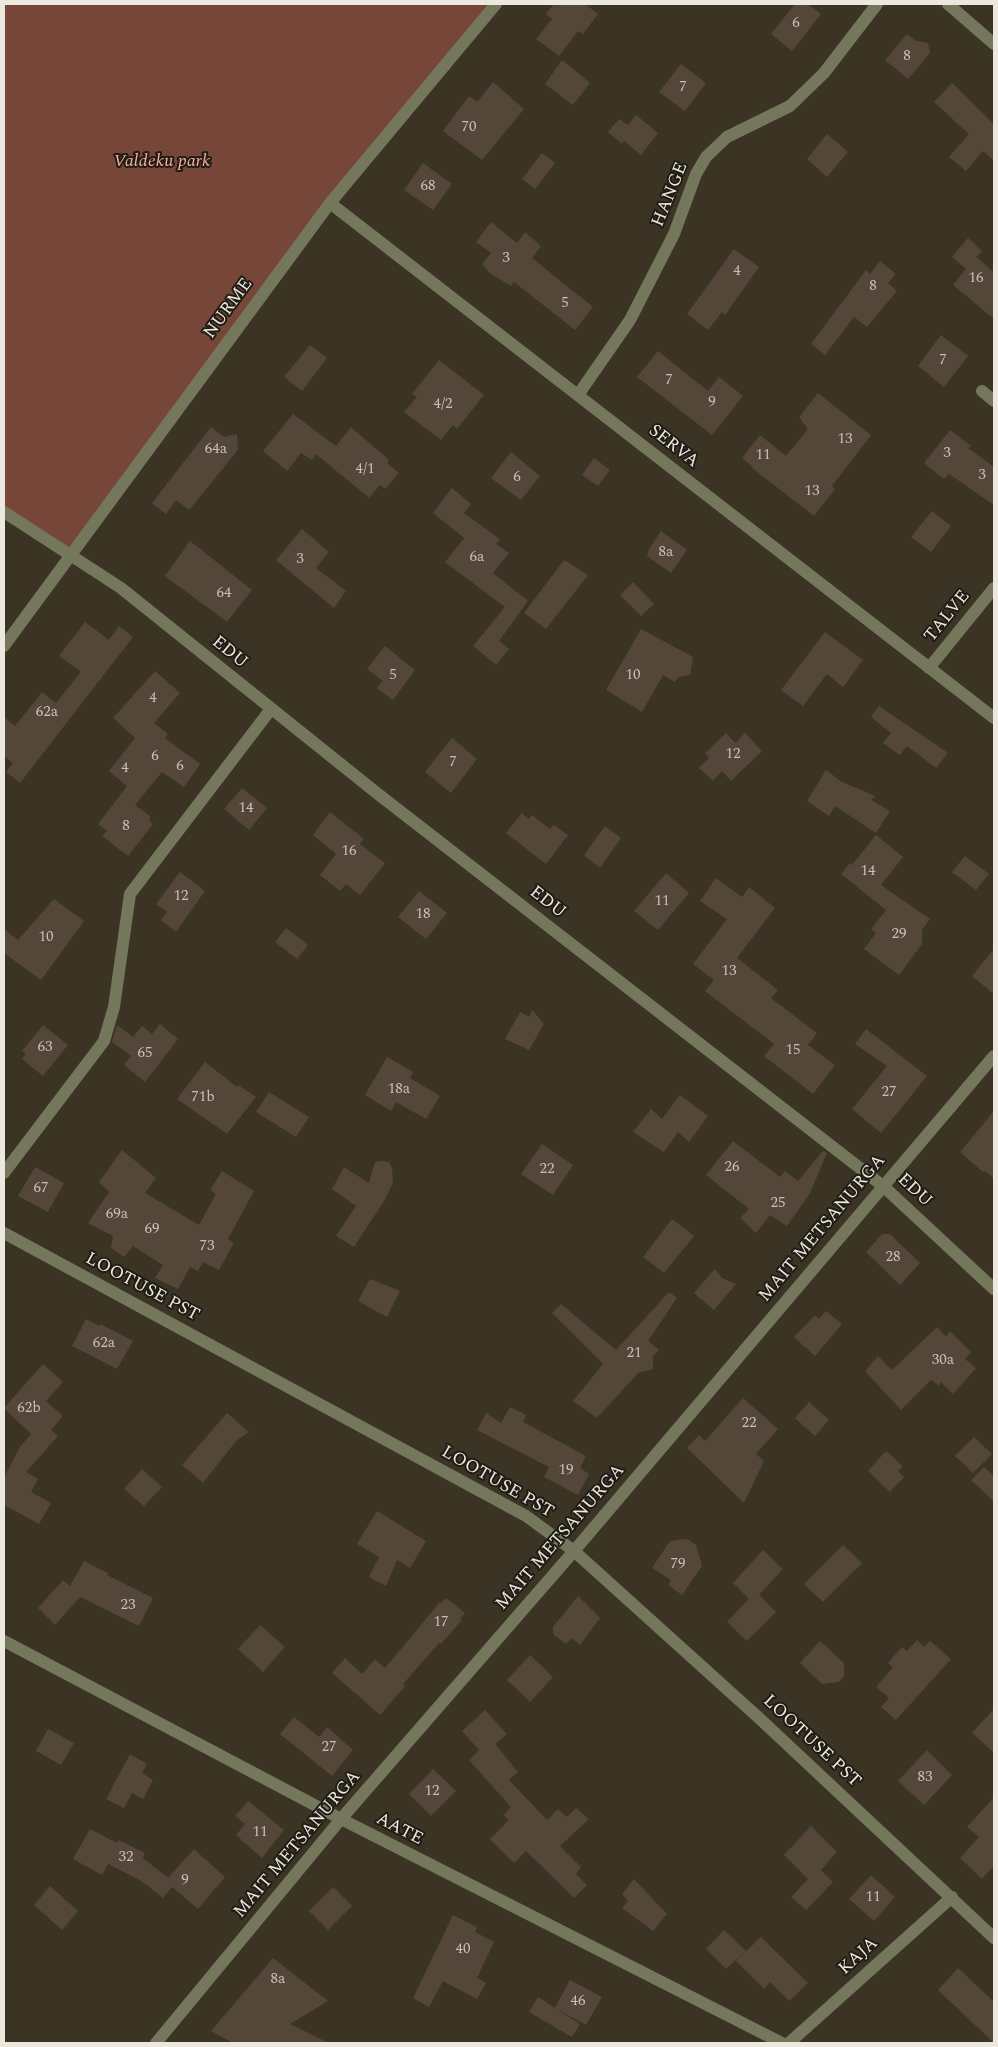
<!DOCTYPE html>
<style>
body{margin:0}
#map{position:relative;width:998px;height:2047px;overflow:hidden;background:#3b3424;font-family:Spectral,serif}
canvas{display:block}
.frame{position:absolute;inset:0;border:5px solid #ede8de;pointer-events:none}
</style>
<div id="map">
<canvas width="998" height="2047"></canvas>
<div class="frame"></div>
</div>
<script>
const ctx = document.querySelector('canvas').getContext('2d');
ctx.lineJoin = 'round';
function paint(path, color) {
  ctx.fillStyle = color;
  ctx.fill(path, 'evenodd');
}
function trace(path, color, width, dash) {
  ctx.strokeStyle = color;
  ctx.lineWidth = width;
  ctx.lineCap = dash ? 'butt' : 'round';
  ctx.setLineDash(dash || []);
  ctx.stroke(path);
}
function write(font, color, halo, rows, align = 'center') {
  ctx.font = font + ' Spectral,serif';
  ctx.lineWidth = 4;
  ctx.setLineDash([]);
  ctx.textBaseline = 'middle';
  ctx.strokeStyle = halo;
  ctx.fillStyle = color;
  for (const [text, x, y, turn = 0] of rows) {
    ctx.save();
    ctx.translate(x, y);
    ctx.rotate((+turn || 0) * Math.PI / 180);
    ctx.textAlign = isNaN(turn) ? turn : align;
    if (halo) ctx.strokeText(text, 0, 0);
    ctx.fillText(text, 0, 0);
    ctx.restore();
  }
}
paint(new Path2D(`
 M4,4H496L330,203L69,556L4,512Z`), '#764739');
paint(new Path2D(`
 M554,4H585L598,14L583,34L578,31L559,56L536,39L552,19L546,14Z
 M795,4H808L821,14L792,51L771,34Z
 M907,34L916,41L928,43L930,53L908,79L885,60Z
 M562,60L590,83L573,105L545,84Z
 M681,64L706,83L685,111L659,92Z
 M493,82L524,109L482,160L443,131L469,96L477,102Z
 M952,83L994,124V161L983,151L966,171L949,157L969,134L934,102Z
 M636,115L658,133L641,155L624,141L622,144L608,132L619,119L628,125Z
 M827,134L848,152L827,177L807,159Z
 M542,153L555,163L535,189L522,179Z
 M423,163L452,184L433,210L404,190Z
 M491,222L517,243L525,232L541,246L532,258L593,307L575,330L514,282L511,286L491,274L482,264L491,253L476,242Z
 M968,238L982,251L976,257L994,272V319L953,285L970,264L966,269L952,257Z
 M734,249L759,267L725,315L722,312L708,330L687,314Z
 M880,261L896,274L888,283L897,291L867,327L854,317L825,355L811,344L866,270L870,274Z
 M941,335L968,356L944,387L918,366Z
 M310,345L327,358L302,391L284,377Z
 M658,351L708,391L719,377L743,396L712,435L637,377Z
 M439,360L484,395L457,429L453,425L441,440L404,412L417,397L412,394Z
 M818,393L871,435L832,486L835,489L814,516L752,468L753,467L742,458L760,435L786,456L808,429L799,417Z
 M293,414L336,446L351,427L389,460L387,463L399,473L385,489L380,485L369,498L316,454L312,460L301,453L287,471L263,451Z
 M211,427L224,437L237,434L238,450L189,510L176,500L166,514L152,503Z
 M950,430L971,446L968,448L994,467V505L949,474L944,479L924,463Z
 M511,452L540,476L521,500L491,478Z
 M594,458L610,470L598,486L582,475Z
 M452,488L471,504L464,513L500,539L496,544L509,553L493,573L528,601L499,641L509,649L496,665L473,646L505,607L445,562L464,538L433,513Z
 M932,511L951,526L931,552L911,537Z
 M302,529L329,552L316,568L346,591L334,608L276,560Z
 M661,531L687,550L671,573L647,556L649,549Z
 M190,541L252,590L227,622L165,576Z
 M564,560L588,575L546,629L524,613Z
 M633,582L654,604L641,616L620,595Z
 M85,622L109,640L119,626L133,637L20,783L6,772L13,763L4,756V717L15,726L42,692L56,703L81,672L59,656Z
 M641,629L693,657L690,675L678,677L675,682L663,675L642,712L606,690Z
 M825,632L863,660L843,687L827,674L803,706L781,690Z
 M385,646L415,670L393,700L377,688L383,681L367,669Z
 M155,671L180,693L154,723L168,734L165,738L200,764L184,787L162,772L135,805L151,817L149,820L153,824L128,856L102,836L107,831L98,824L127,786L109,771L135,738L113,718Z
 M879,706L948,753L936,768L907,746L900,755L883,743L891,733L871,717Z
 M726,733L735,743L745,733L762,751L731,781L722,771L713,781L699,768L709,758L705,753Z
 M452,738L477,759L451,793L425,772Z
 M826,770L842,782L875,796L871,800L890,811L876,833L835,806L829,816L807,801Z
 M242,788L267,808L249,830L224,809Z
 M330,812L364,839L360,844L385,863L360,895L346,884L340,891L320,875L336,854L313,835Z
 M522,813L529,819L532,815L550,829L554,825L568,835L546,864L506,833Z
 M605,826L621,838L600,868L584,855Z
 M876,835L903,857L881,885L930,919L922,930V944L899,975L864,949L876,933L871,929L886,910L841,874L850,863L852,865Z
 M965,856L989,874L976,890L952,872Z
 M180,872L205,891L176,932L161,920L167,912L156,904Z
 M666,873L689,893L658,930L634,911Z
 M716,878L742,897L749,887L775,908L737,958L778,990L771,998L817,1033L808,1045L835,1065L813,1094L764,1056L774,1044L705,991L714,980L693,964L727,919L700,901Z
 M419,891L447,913L426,939L398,917Z
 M54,899L84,921L41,980L4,953V929L18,940Z
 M286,928L308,945L297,959L275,942Z
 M994,949V994L972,976Z
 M532,1010L544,1024L529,1050L505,1039L520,1012L529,1017Z
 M160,1024L178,1039L145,1082L124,1065L131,1056L112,1042L117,1025L133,1037L142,1026L152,1034Z
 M43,1025L68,1045L43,1076L22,1059L26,1054L22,1051Z
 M866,1029L927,1076L881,1133L852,1109L887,1066L855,1044Z
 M387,1057L413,1072L410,1078L440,1096L426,1119L396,1102L391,1111L365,1095Z
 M205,1062L237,1087L238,1085L256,1097L227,1134L177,1099Z
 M269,1092L309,1117L296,1137L256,1112Z
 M680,1095L708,1116L689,1142L678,1132L664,1152L633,1132L651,1109L662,1119Z
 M994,1111V1179L985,1171L983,1172L960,1152Z
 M733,1141L780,1177L785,1171L798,1181L823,1151L827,1153L810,1193L787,1226L770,1215L756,1233L740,1218L749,1209L706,1175Z
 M542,1144L573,1165L553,1195L521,1174Z
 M122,1150L156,1178L145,1193L199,1225L216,1194L210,1190L222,1171L254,1191L228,1239L234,1243L219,1270L203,1262L198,1271L190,1267L178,1289L155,1278L163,1265L133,1246L124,1257L111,1248L113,1236L88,1223L109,1192L99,1182Z
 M383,1161L389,1162L392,1168L393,1183L384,1201L354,1247L336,1236L356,1206L332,1189L344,1167L369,1183L375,1162Z
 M35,1167L64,1183L48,1212L18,1196Z
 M672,1219L694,1236L664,1273L643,1257Z
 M882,1234H890L920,1263L900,1285L866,1252Z
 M715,1269L722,1278L736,1284L714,1310L694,1293Z
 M370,1279L400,1291L387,1317L358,1301Z
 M669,1292L677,1298L648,1341L659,1350L653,1356V1369L638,1373L597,1418L573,1401L603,1364L552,1313L561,1304L616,1350Z
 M826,1311L842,1324L815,1356L794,1337L815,1315L819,1319Z
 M86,1319L99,1326L100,1324L133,1341L117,1369L72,1346Z
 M937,1327L946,1337L950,1331L971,1352L965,1359L976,1368L953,1394L941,1382L939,1386L931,1380L901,1410L865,1371L878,1356L892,1370Z
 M43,1364L63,1382L46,1401L63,1416L51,1430L58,1436L26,1472L38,1479L31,1492L51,1503L39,1524L4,1505V1477L20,1447L31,1434L4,1408Z
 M743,1398L778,1429L756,1454L764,1461L744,1503L687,1448L699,1435L705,1441Z
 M809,1402L829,1420L815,1436L795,1418Z
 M510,1407L526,1415L523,1422L586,1456L580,1468L589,1474L578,1495L544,1477L549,1467L477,1430L486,1413L501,1423Z
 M227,1413L249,1432L236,1441L203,1483L182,1465Z
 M974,1437L992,1454L973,1473L955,1456Z
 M886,1451L903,1466L898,1471L904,1477L890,1492L868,1471Z
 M984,1467L994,1476V1502L971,1480Z
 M142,1469L162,1487L144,1506L124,1489Z
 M377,1511L426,1541L410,1568L397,1560L386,1586L369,1577L379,1557L357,1544Z
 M687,1539L696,1545L702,1566L682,1595L668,1585L671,1580L652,1568L670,1541Z
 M843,1545L862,1563L823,1602L804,1584Z
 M763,1550L783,1569L759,1595L776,1612L747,1641L727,1622L749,1599L733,1583Z
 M84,1561L108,1573L107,1575L153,1598L139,1626L80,1597L55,1625L38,1608L63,1580L70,1586Z
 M578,1596L600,1618L580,1645L571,1638L566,1644L553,1634V1627Z
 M446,1598L465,1613L460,1619L462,1620L441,1644L439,1643L403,1684L405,1686L380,1715L332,1673L345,1658L362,1674L375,1659L385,1668L440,1602L441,1603Z
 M260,1625L285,1647L263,1672L238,1649Z
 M917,1640L924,1647L930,1641L951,1659L896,1720L881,1707L889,1698L876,1687L893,1667L888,1663L902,1647L907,1651Z
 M820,1641L844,1663V1676L839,1682L822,1684L800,1663Z
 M530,1655L553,1677L530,1702L507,1680Z
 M994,1709V1753L972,1733Z
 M485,1710L507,1734L495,1744L518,1772L509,1780L547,1820L558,1809L567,1817L576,1808L589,1819L560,1846L581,1867L576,1874L587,1885L574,1898L526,1851L514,1863L490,1839L509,1820L503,1815L511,1807L469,1760L479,1750L462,1731Z
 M294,1717L319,1737L327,1727L353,1750L332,1776L280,1734Z
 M48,1729L74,1743L61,1765L36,1751Z
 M927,1750L952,1775L924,1805L898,1781Z
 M130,1754L147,1764L142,1773L153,1780L143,1799L132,1793L124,1808L106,1799Z
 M433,1769L456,1791L431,1816L409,1794Z
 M994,1797V1866L982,1879L960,1858L979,1837L967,1827Z
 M248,1801L284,1830L262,1858L236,1835L245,1824L235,1816Z
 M811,1826L837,1852L821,1870L833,1882L806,1910L791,1897L808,1879L784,1855Z
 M90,1829L117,1843L119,1840L145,1853L143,1858L168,1878L194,1849L225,1877L198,1909L172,1887L163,1898L143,1882L108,1864L102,1875L73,1859Z
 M871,1875L895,1897L874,1921L849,1899Z
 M634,1879L667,1914L653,1931L622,1908L628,1901L622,1894Z
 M50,1886L78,1911L62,1930L34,1905Z
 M333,1887L352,1906L328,1930L309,1911Z
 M453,1915L477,1927L475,1932L494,1942L477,1978L486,1983L477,1999L443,1981L429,2007L413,1998Z
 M724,1930L746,1951L726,1969L706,1949Z
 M761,1937L808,1983L789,2001L770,1982L764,1989L736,1961Z
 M273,1958L328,2001L290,2024L329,2043H233L211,2031Z
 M958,1968L994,2002V2043L938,1990Z
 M570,1980L602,1997L586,2025L555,2008Z
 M538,1997L580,2024L572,2037L529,2012Z`), '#55463a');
trace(new Path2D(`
 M948,4L994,44
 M330,203L994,718
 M982,391L994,401
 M578,395L630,320L674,234L696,174L706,157L727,137L790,106L824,73L877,4
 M4,512L121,588L378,794L883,1186L994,1289
 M4,646L330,203L496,4
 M929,668L994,588
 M4,1173L104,1041L114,1007L130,894L271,709
 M4,1233L526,1516L574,1551L759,1718L994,1938
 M4,1641L341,1819L782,2043
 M156,2043L341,1819L574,1551L994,1056
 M789,2043L952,1897`), '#75775d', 12);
write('15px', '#c7c0b5', null, [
 ["6",796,24],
 ["8",907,57],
 ["7",683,88],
 ["70",469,128],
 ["68",428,187],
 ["3",506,259],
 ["4",737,272],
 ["16",976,279],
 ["8",873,287],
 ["5",565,304],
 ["7",943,361],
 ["7",669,381],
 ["9",712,403],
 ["4/2",443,405],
 ["13",845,440],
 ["64a",216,450],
 ["3",947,454],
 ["11",763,456],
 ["4/1",365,470],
 ["3",982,476],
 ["6",517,478],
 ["13",812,492],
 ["8a",666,553],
 ["6a",477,558],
 ["3",300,560],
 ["64",224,594],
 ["5",393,676],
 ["10",633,676],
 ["4",153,699],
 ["62a",47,713],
 ["12",733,755],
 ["6",155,757],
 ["7",453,763],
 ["6",180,767],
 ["4",125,769],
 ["14",246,809],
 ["8",126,827],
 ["16",349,852],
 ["14",868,872],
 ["12",181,897],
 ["11",662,902],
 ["18",423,915],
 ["29",899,935],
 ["10",46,938],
 ["13",729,972],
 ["63",45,1048],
 ["15",793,1051],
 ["65",145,1054],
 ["18a",399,1090],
 ["27",889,1093],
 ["71b",203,1098],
 ["26",732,1168],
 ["22",547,1170],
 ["67",41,1189],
 ["25",778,1204],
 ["69a",117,1215],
 ["69",152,1230],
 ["73",207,1247],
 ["28",893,1258],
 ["62a",104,1344],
 ["21",634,1354],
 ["30a",943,1361],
 ["62b",29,1409],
 ["22",749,1424],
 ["19",566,1471],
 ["79",678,1565],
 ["23",128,1606],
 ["17",441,1623],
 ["27",329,1748],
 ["83",925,1778],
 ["12",432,1792],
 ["11",260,1833],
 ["32",126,1858],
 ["9",185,1881],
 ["11",873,1898],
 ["40",463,1950],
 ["8a",278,1980],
 ["46",578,2002]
]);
write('italic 18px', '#f9af98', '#1f1c15', [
 ["Valdeku park",162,162]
]);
write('18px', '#ede8de', '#1f1c15', [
 ["HANGE",671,195,-68],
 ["NURME",229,309,-54],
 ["SERVA",673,447,38],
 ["TALVE",948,617,-51],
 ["EDU",229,653,39],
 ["EDU",547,903,38],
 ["EDU",914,1191,43],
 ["MAIT METSANURGA",823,1229,-50],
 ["LOOTUSE PST",142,1288,28],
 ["LOOTUSE PST",497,1483,30],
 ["MAIT METSANURGA",561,1538,-49],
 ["LOOTUSE PST",811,1742,43],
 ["AATE",399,1830,27],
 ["MAIT METSANURGA",298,1845,-50],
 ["KAJA",859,1957,-42]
]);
</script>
